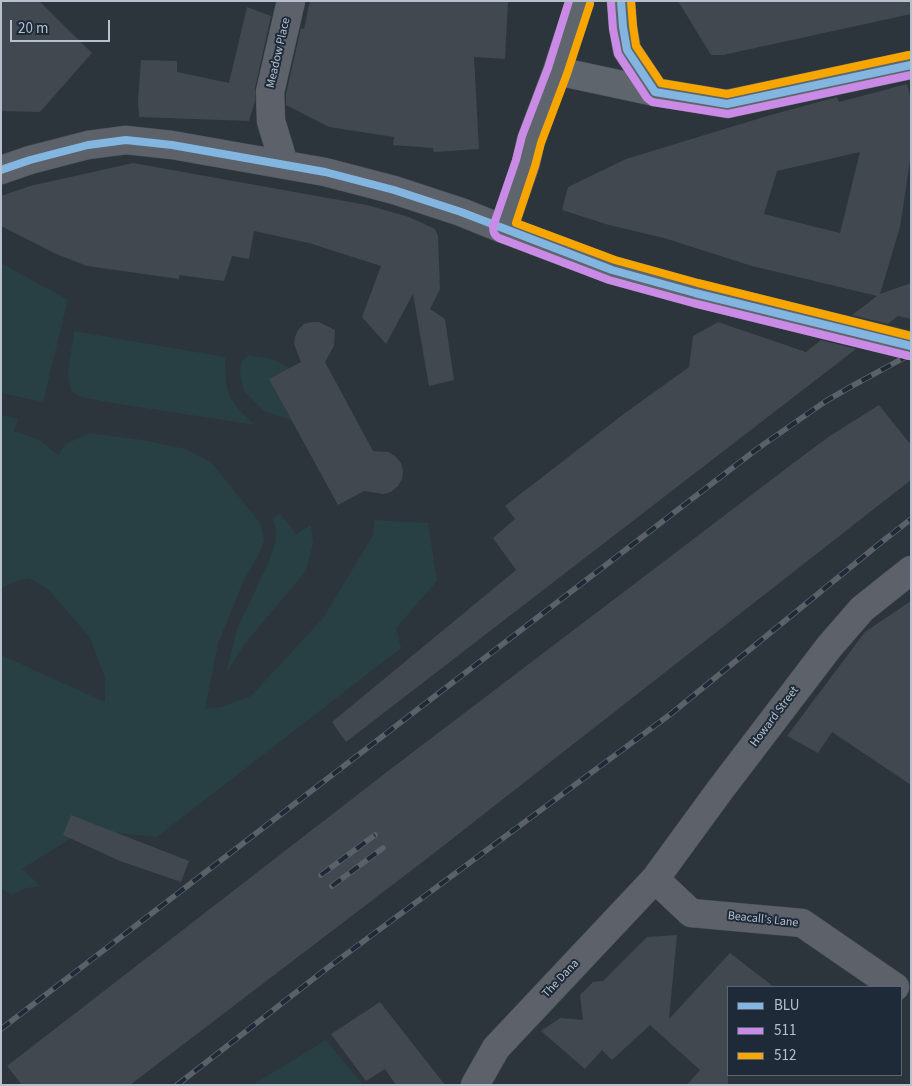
<!DOCTYPE html>
<style>
body{margin:0}
#map{position:relative;width:912px;height:1086px;overflow:hidden;background:#2c343c;font-family:"Source Sans 3",sans-serif}
canvas{display:block}
.frame{position:absolute;inset:0;border:2px solid #b7c0cd;pointer-events:none}
.legend{position:absolute;left:727px;top:986px;width:175px;height:90px;box-sizing:border-box;background:#1e2a38;border:1px solid #5b6674;margin:0;padding:6px 9px;list-style:none;font-size:15px;color:#b7c0cd}
.legend li{display:flex;align-items:center;gap:10px;height:25px}
.legend b{width:25px;border:1px solid #5b6674}
.scale{position:absolute;left:10px;top:20px;width:100px;height:22px;box-sizing:border-box;border:2px solid #b7c0cd;border-top:0;padding-left:6px;font-size:15px;line-height:18px;white-space:nowrap;color:#b7c0cd;-webkit-text-stroke:4px #1e2a38;paint-order:stroke}
</style>
<div id="map">
<canvas width="912" height="1086"></canvas>
<div class="frame"></div>
<ul class="legend">
<li><b style="height:6px;background:#82b6e0"></b>BLU</li>
<li><b style="height:6px;background:#ca8be6"></b>511</li>
<li><b style="height:6px;background:#f7a600"></b>512</li>
</ul>
<div class="scale">20 m</div>
</div>
<script>
const ctx = document.querySelector('canvas').getContext('2d');
ctx.lineJoin = 'round';
function paint(path, color) {
  ctx.fillStyle = color;
  ctx.fill(path, 'evenodd');
}
function trace(path, color, width, dash) {
  ctx.strokeStyle = color;
  ctx.lineWidth = width;
  ctx.lineCap = dash ? 'butt' : 'round';
  ctx.setLineDash(dash || []);
  ctx.stroke(path);
}
function write(font, color, halo, rows, align = 'center') {
  ctx.font = font + ' "Source Sans 3",sans-serif';
  ctx.lineWidth = 4;
  ctx.setLineDash([]);
  ctx.textBaseline = 'middle';
  ctx.strokeStyle = halo;
  ctx.fillStyle = color;
  for (const [text, x, y, turn = 0] of rows) {
    ctx.save();
    ctx.translate(x, y);
    ctx.rotate((+turn || 0) * Math.PI / 180);
    ctx.textAlign = isNaN(turn) ? turn : align;
    if (halo) ctx.strokeText(text, 0, 0);
    ctx.fillText(text, 0, 0);
    ctx.restore();
  }
}
paint(new Path2D(`
 M1,263L68,300L43,402L1,393Z
 M74,331L225,357C226,368 225,384 229,394C234,406 245,416 255,425L113,403L80,397L71,391L68,372Z
 M249,355L272,359L291,368L270,380L291,420L264,411L244,391L240,374L241,362Z
 M1,415L18,419L14,431L40,440L58,455L66,444L89,433L143,440L186,449L211,462L261,524L264,540L260,552L243,582L218,644L205,709L221,707L251,696L323,618L373,535L374,520L428,523L437,581L396,628L401,648L157,837L117,833L94,824L22,869L41,886L27,888L11,895L1,888V655L105,702V678L90,638L48,589L29,578L14,582L1,588Z
 M280,513L296,534L311,525L313,544L306,571L243,646L226,674L237,629L269,561L275,543L276,530L273,518Z
 M326,1040L363,1085H252Z`), '#284043');
paint(new Path2D(`
 M1,921L190,1083L191,1085H1Z`), '#2c343c');
paint(new Path2D(`
 M1,1H39L92,53L40,112L1,111Z
 M310,1H508L505,59L474,57L479,149L434,152L433,148L393,145L394,137L329,127L286,105V94L301,28L304,29Z
 M678,1H911V14L723,55H711Z
 M247,7L271,16L255,88V101L249,121L139,117L138,101L141,60L177,61V72L229,83Z
 M907,84L911,99V155L900,227L880,294L911,283V319L898,316L888,324L852,315L877,296L752,266L664,238L609,225L562,210L568,187L626,159L767,116L837,97L839,102ZM860,152L840,233L764,214L777,171Z
 M133,163L367,205L409,217L435,229L438,236L440,289L430,309L445,319L454,380L429,386L413,294L386,344L362,317L381,266L309,243L254,231L249,259L232,256L224,281L179,275V279L87,266L54,253L1,226V196L30,186Z
 M311,322H319L335,330L334,346L325,362L373,451L388,452L395,456L401,463L403,471L402,479L398,486L391,492L383,494L364,491L338,505L269,379L301,362L294,344L295,337L298,330L304,324Z
 M718,322L806,352L821,340L856,349L346,742L332,722L516,570L493,538L515,519L505,506L625,413L689,367L693,336Z
 M879,405L911,445V480L429,857L130,1085H22L7,1066L392,768L804,455L830,436Z
 M911,601V785L832,732L818,753L787,736L865,632Z
 M71,815L189,861L181,882L120,861L63,835Z
 M677,935L669,1019L730,953L774,987H728V1085H687L700,1070L650,1025L612,1060L602,1050L585,1069L541,1031L560,1018L583,1020L580,995L593,982L603,981L647,937Z
 M380,1002L445,1085H396L385,1069L366,1081L331,1034Z`), '#42484f');
const minor = new Path2D(`
 M284,164L271,121L270,92L291,1
 M1,170L30,160L88,145L126,140L172,145L325,172L394,190L461,212L503,229
 M655,879L691,913L802,923L895,987
 M475,1085L496,1048L655,879L720,790L829,647L862,609L911,570`);
const major = new Path2D(`
 M580,1L557,71L531,140L526,163L503,229L612,270L695,293L911,346
 M621,1L623,27L627,50L655,92
 M557,71L655,92L727,104L911,65`);
trace(minor, '#4b5056', 29);
trace(major, '#4a5059', 29);
trace(minor, '#5d626a', 28);
trace(major, '#5f656c', 28);
const rail = new Path2D(`
 M321,875L375,835
 M332,886L383,848
 M1,1029L757,449L826,401L852,386L911,354
 M177,1085L326,969L672,713L879,544L911,519`);
trace(rail, '#5b6168', 5.5);
trace(rail, '#1e2a38', 4, [11]);
trace(new Path2D(`
 M621,1L623,27L627,50L655,92L727,104L911,65
 M1,170L30,160L88,145L126,140L172,145L325,172L394,190L461,212L612,270L695,293L911,346`), '#82b6e0', 8);
trace(new Path2D(`
 M569,1L548,68L522,136L516,160L493,227C493,232 495,236 499,238L609,280L693,303L909,356
 M611,2L613,29L618,54L647,98L652,102L728,114L911,75`), '#ca8be6', 8);
trace(new Path2D(`
 M631,1L633,26L636,46L661,83L727,94L909,55
 M590,4L567,74L541,143L535,166L516,223L615,260L698,283L911,336`), '#f7a600', 8);
write('12px', '#b7c0cd', '#1e2a38', [
 ["Meadow Place",279,53,-77],
 ["Howard Street",775,717,-53],
 ["Beacall's Lane",763,920,6],
 ["The Dana",561,979,-47]
]);
</script>
